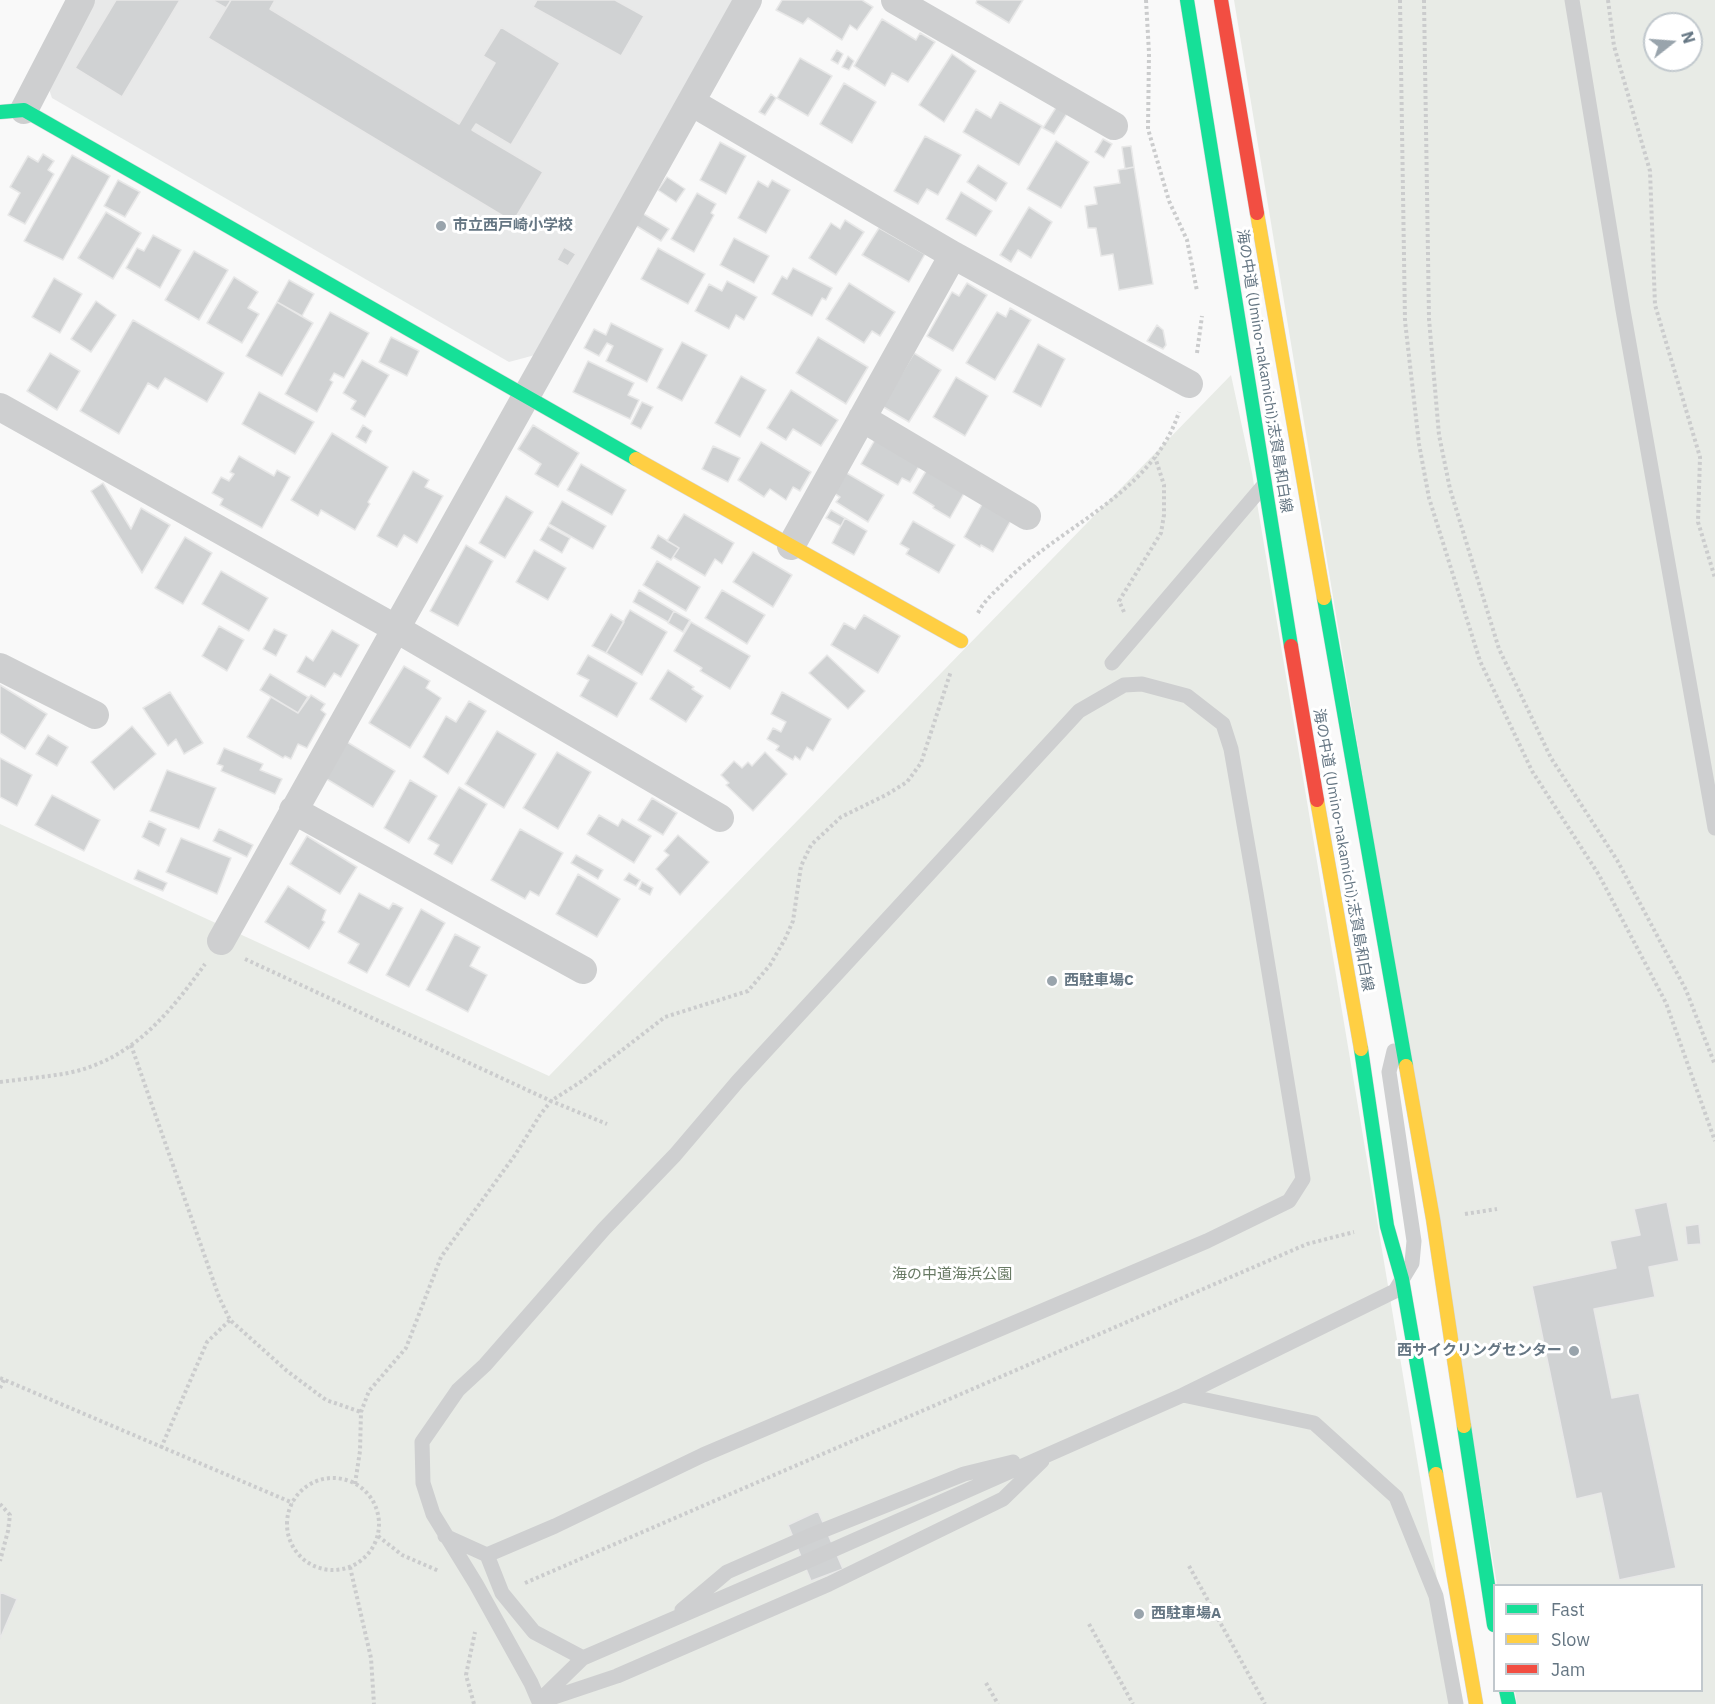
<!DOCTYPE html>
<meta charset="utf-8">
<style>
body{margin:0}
#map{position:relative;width:1715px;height:1704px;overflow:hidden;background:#f9f9f9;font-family:"IBM Plex Sans",sans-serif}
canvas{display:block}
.legend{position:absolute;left:1493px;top:1584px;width:210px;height:108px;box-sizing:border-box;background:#fff;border:2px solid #c1c8cd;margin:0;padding:8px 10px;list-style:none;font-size:18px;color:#657683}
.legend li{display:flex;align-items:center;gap:12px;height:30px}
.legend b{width:30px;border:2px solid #c1c8cd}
.north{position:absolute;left:1643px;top:12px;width:60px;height:60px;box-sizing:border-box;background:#fff;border:2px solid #c1c8cd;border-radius:50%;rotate:73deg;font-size:16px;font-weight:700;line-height:24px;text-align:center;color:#657683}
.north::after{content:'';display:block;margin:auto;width:21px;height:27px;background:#99a4ac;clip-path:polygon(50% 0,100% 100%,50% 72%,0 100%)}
</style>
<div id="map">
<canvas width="1715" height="1704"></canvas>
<ul class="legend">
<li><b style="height:8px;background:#16e098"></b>Fast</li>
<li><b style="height:8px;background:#ffcf43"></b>Slow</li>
<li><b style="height:8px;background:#f24e42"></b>Jam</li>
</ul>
<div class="north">N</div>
</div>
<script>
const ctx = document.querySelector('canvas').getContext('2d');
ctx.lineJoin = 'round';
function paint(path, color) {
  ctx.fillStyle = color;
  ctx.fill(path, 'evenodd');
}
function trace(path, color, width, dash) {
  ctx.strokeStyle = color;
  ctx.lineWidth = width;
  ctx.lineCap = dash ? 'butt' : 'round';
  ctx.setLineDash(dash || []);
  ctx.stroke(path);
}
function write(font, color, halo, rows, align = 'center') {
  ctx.font = font + ' "IBM Plex Sans","Noto Sans JP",sans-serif';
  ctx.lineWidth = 6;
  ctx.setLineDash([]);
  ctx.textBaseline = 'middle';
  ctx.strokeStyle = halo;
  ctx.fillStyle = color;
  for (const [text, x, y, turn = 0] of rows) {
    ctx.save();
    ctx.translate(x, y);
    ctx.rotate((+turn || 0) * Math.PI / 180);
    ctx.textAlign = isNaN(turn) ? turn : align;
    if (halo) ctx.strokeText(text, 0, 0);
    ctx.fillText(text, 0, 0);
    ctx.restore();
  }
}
paint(new Path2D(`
 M88,0H735L535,355L509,362L52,98L46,81Z`), '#e8e9e9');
paint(new Path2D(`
 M1234,0H1715V1704H1517L1515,1691L1702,1690V1586L1497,1585ZM1655,24H1691V60H1655Z
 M1231,375L1252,473L1458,1704H0V824L549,1076Z`), '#e8ebe6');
const building = new Path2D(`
 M116,0H180L122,97L75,68Z
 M212,0H231L226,8Z
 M231,0H275L270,9L459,124L495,63L483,56L501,27L560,63L511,145L476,124L472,130L543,172L513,222L208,38Z
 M537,0H615L644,16L621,56L533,7Z
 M782,0H862L873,7L857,30L850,25L842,40L808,18L803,24L776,10Z
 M977,0H1023L1009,23L976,3Z
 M882,19L916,40L920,33L935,42L908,82L892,73L885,86L854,66Z
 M837,50L843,54L838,64L831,60Z
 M952,54L976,71L944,122L919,105Z
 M848,56L854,61L849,70L842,67Z
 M800,58L832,76L808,116L777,98Z
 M844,83L876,102L852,143L820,124Z
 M771,94L776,98L765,115L759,112Z
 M1000,102L1042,126L1019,165L963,132L976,109L991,118Z
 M1057,106L1068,112L1054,134L1043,128Z
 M925,136L961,155L938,195L927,189L918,204L894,191Z
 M1103,139L1112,144L1104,158L1095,152Z
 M1056,141L1089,162L1061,208L1027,189Z
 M720,142L746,156L726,194L700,180Z
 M1131,146L1134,167L1125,169L1122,147Z
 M43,154L54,161L48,170L54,174L25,224L8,215L20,193L10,187L28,156L38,162Z
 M72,155L110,176L63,260L24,241Z
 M978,165L1007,183L996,201L967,182Z
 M1134,167L1153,284L1119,290L1113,254L1101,256L1096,228H1088L1085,206L1097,204L1094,187L1120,183L1118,170Z
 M667,177L685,189L676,202L658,190Z
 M118,180L140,192L125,217L104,206Z
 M772,180L790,190L766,233L738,218L758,181L768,187Z
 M961,192L992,211L976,236L946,219Z
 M697,193L716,204L711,213L714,215L694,252L671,239Z
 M1029,207L1052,222L1031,258L1018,250L1011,262L1000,255Z
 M106,212L141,233L113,279L78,258Z
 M642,213L669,229L661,241L635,225Z
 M845,220L864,232L836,275L809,258L831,223L840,229Z
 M879,228L925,254L909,282L862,255Z
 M153,235L181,250L160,288L126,268L137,248L144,251Z
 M734,238L769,256L754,283L720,265Z
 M564,247L576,254L568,266L557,260Z
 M658,248L705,274L688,304L641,279Z
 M194,251L228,270L199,320L165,300Z
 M793,268L832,288L826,300L822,298L812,316L772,294L782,276L787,279Z
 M234,277L258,292L248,308L259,314L242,343L207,323Z
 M54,278L82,294L60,333L32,317Z
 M289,280L314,294L302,316L277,302Z
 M727,281L757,297L744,320L736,315L729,329L695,311L709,284L722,291Z
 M849,283L895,312L880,336L872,331L864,343L826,319Z
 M967,283L987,295L953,351L927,336L952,292L959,296Z
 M96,301L116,315L91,352L71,339Z
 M277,302L313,323L282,376L246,356Z
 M1010,308L1031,320L995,380L966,363L997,312L1006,317Z
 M330,312L369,333L344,378L334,373L330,380L333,382L317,412L285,394Z
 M133,320L224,373L207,402L165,378L158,389L148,383L119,434L80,411Z
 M611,323L663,349L647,382L606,361L613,346L607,343L599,356L584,348L594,329L606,335Z
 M1157,325L1163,330L1166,345L1163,349L1147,341Z
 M391,337L419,351L407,376L379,362Z
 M818,337L868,367L846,404L796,373Z
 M682,342L707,355L682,401L657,388Z
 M1038,344L1065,359L1041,407L1013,392Z
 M50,353L80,371L57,410L27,391Z
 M914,353L941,370L909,422L882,406Z
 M362,360L389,375L365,417L351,409L356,401L343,393Z
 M588,361L634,383L628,395L639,400L630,419L573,392Z
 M741,376L766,390L740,437L715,423Z
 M956,377L988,396L965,436L933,417Z
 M791,390L838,420L821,446L793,429L786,440L767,428Z
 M259,392L314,422L295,454L242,424Z
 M642,402L653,407L641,429L631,424Z
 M363,425L372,431L366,443L356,437Z
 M533,425L579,453L558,487L535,474L541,464L518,449Z
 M332,433L388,467L368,502L370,504L355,530L321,510L318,516L291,500Z
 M876,438L921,463L910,482L902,478L898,485L861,464Z
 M761,442L811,472L800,491L793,487L786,500L770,489L764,497L738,480Z
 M713,446L740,458L728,482L702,469Z
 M239,456L274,476L277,470L290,477L262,528L220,505L223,499L212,493L221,477L229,481L234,474L230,472Z
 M581,464L626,490L612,515L567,490Z
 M929,466L967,488L950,518L933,508L934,506L913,493Z
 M413,471L429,480L425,487L443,496L417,543L404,535L397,547L377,536Z
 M845,472L884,495L868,522L836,502L840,497L832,492Z
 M103,483L131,529L141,508L170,525L142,573L91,491Z
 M506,496L533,512L505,558L479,543Z
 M985,499L1014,515L993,552L981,545L980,547L964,537Z
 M562,501L606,526L593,549L549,524Z
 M831,510L845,518L841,526L826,518Z
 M684,514L734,543L722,564L715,559L705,576L673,557L679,548L667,541Z
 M845,518L867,531L854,555L832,543Z
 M913,521L955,545L939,573L906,554L909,549L900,544Z
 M548,526L570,538L562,553L540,540Z
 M658,535L679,548L671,560L651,548Z
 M185,537L212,553L183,604L155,588Z
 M466,545L493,561L458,626L430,611Z
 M534,550L566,568L548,600L516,582Z
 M753,552L792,575L773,607L733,582Z
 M657,561L700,587L686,611L643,585Z
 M221,571L268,598L249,631L202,604Z
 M639,590L674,611L668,622L633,602Z
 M722,590L765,615L747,644L705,618Z
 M630,610L667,632L642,675L606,653Z
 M674,611L690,620L683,632L668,623Z
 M611,614L624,622L606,653L592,646Z
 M864,615L900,636L878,673L831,645L844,623L855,629Z
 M691,622L750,656L730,689L700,671L702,668L674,651Z
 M219,626L244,640L227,671L202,656Z
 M274,629L287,635L276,656L263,649Z
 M332,630L359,645L341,677L334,673L325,687L297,672L306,656L313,661Z
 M588,655L637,683L617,717L580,696L589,680L577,674Z
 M827,655L865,691L848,709L809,673Z
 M404,666L430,681L426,688L441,698L410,748L369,723Z
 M668,670L694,687L692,689L703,696L686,722L650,699Z
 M270,674L308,697L298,713L260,690Z
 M0,685L47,714L25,749L0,733Z
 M170,692L203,743L184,754L176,739L168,746L143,708Z
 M782,692L831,719L813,751L807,747L800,760L795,756L793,760L776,750L779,746L767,739L773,728L781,732L786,722L771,714Z
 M311,695L325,704L321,710L326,714L307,748L298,744L291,759L285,756L283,758L247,737L271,697L298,713Z
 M469,701L486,711L448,774L423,757L446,716L456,722Z
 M132,726L156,754L114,790L91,762Z
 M497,731L536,754L504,808L465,784Z
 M48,735L68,747L57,766L36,754Z
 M347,742L395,771L373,807L325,778Z
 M224,748L263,764L260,770L282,779L275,794L221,771L223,766L217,764Z
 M557,752L591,772L558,829L523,808Z
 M765,752L787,774L753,811L726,785L729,783L721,775L734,761L742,768L748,762L752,766Z
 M0,758L32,775L17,806L0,797Z
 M167,770L216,788L199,829L150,811Z
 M410,780L437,796L409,843L384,828Z
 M459,787L487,804L452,864L434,854L439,845L428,839Z
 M52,795L100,820L84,851L35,825Z
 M652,798L677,813L663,835L638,820Z
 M599,815L618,826L622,819L651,836L634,863L587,834Z
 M149,821L166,829L159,846L142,837Z
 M219,829L253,845L247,857L213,841Z
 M520,829L563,853L539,896L530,891L525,899L491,880Z
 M678,835L709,862L680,895L656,869L669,855L664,851Z
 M307,836L357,867L340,894L290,864Z
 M181,838L231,858L217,894L166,872Z
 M576,855L603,870L598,879L571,863Z
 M138,870L167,883L163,891L134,879Z
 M629,873L640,880L636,886L624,880Z
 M578,874L620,899L597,937L556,914Z
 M642,882L653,888L650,895L639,889Z
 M288,886L326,910L322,920L325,922L309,949L265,922Z
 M359,893L389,909L393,903L403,908L367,973L348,963L359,944L338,932Z
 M421,909L445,923L409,987L386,975Z
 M455,934L480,947L470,966L487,975L468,1012L426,990Z
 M1667,1202L1679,1261L1649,1267L1655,1297L1594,1309L1612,1398L1639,1393L1676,1568L1619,1580L1601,1493L1576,1499L1532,1286L1616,1268L1610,1241L1640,1235L1634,1209Z
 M1699,1224L1701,1244L1687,1245L1685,1226Z
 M818,1511L843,1569L811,1581L788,1525Z
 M0,1592L17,1599L0,1639Z`);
paint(building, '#d0d2d3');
trace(building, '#e8e8e8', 1.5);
const fast = new Path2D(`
 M1187,0L1291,646
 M0,112L24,110L636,459
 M1324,598L1406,1066
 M1361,1049L1387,1226L1402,1279L1436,1474
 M1464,1426L1494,1625
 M1506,1690L1509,1704`);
const slow = new Path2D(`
 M1257,213L1324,598
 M636,459L961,641
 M1317,800L1361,1049
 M1406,1066L1433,1219L1464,1426
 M1436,1474L1476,1704`);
const jam = new Path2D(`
 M1221,0L1257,213
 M1291,646L1317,800`);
trace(fast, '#d5d6d7', 15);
trace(slow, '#d5d6d7', 15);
trace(jam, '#d5d6d7', 15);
trace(new Path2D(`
 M1146,0L1149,53L1148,129L1169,201L1187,240L1197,291
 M1400,0L1405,321L1419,444L1429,498L1480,661L1532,771L1599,875L1666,1003L1715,1141
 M1424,0L1429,319L1439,435L1450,489L1499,649L1551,758L1617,860L1686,990L1715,1065
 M1608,0L1614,46L1650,171L1655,305L1700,457L1698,522L1715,578
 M1197,353L1202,316
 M1124,612L1119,601L1161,533L1164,515V485L1155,457
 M978,613C985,599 997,590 1008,579C1065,524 1153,492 1179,412
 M245,959L551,1101L607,1124
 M131,1045L219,1297L230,1320L287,1371L326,1400L361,1412
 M0,1082C23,1079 46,1077 68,1073C132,1060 169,1014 205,964
 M1465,1214L1497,1209
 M0,1378L293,1503
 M0,1388L4,1380
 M161,1448L207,1342L230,1320
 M287 1524a46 46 0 1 1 92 0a46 46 0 1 1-92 0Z
 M355,1484L360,1451L361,1412L369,1391L406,1348L441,1257L515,1155L540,1115L551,1101L582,1081L665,1017L748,991L770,965L785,939L793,921L801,866L811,845L841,817L886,795L907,782L921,763L951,671
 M0,1504L10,1515L8,1531L0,1561
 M378,1536L402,1555L439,1571
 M1189,1566L1265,1704
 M350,1567L371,1658L374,1704
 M525,1583L1307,1244L1354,1232
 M1089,1624L1133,1704
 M986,1683L998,1704
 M474,1704L466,1675L475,1632`), '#cbcccd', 4, [3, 3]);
trace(new Path2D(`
 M1572,0L1623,310L1715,828
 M1112,663L1264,485
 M1183,1395L1314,1423L1396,1497L1436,1596L1456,1704
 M445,1536L487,1555L502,1593L534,1632L583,1658L819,1556L1183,1395L1395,1291L1412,1263L1414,1241L1389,1072L1394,1051
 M487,1555L555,1526L703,1455L1207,1241L1289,1201L1303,1179L1256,893L1231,749L1223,724L1187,696L1142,684L1124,685L1079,711L738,1081L675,1155L604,1229L485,1365L458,1390L422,1442L423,1483L433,1514L476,1584L531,1683L540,1704
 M682,1610L727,1572L809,1536L964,1474L1013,1462
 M542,1698L583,1658
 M539,1702L617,1676L829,1584L1003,1499L1042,1461`), '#cecfd0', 15);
trace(new Path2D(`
 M895,0L1114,126
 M691,102L953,255L1189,384
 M24,110L81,0
 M0,407L395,628L720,818
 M862,418L1027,516
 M791,546L953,255
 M0,667L95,715
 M293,810L583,970
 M221,941L748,0`), '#cecfd0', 28);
trace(fast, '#16e098', 14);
trace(slow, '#ffcf43', 14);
trace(jam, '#f24e42', 14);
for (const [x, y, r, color] of [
 [441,226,6,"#99a4ac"],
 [1052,981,6,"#99a4ac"],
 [1574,1351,6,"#99a4ac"],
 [1139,1614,6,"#99a4ac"]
]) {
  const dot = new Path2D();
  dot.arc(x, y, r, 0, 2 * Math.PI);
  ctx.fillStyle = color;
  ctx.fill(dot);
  trace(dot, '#fff', 2);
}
write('bold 15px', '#657683', '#fff', [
 ["市立西戸崎小学校",453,226],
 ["西駐車場C",1064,981],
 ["西サイクリングセンター",1562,1351,"right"],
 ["西駐車場A",1151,1614]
], 'left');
write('15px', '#657683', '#fff', [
 ["海の中道 (Umino-nakamichi);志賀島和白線",1264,371,81],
 ["海の中道 (Umino-nakamichi);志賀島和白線",1343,850,80]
]);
write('15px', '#687a64', '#fff', [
 ["海の中道海浜公園",952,1275]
]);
</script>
